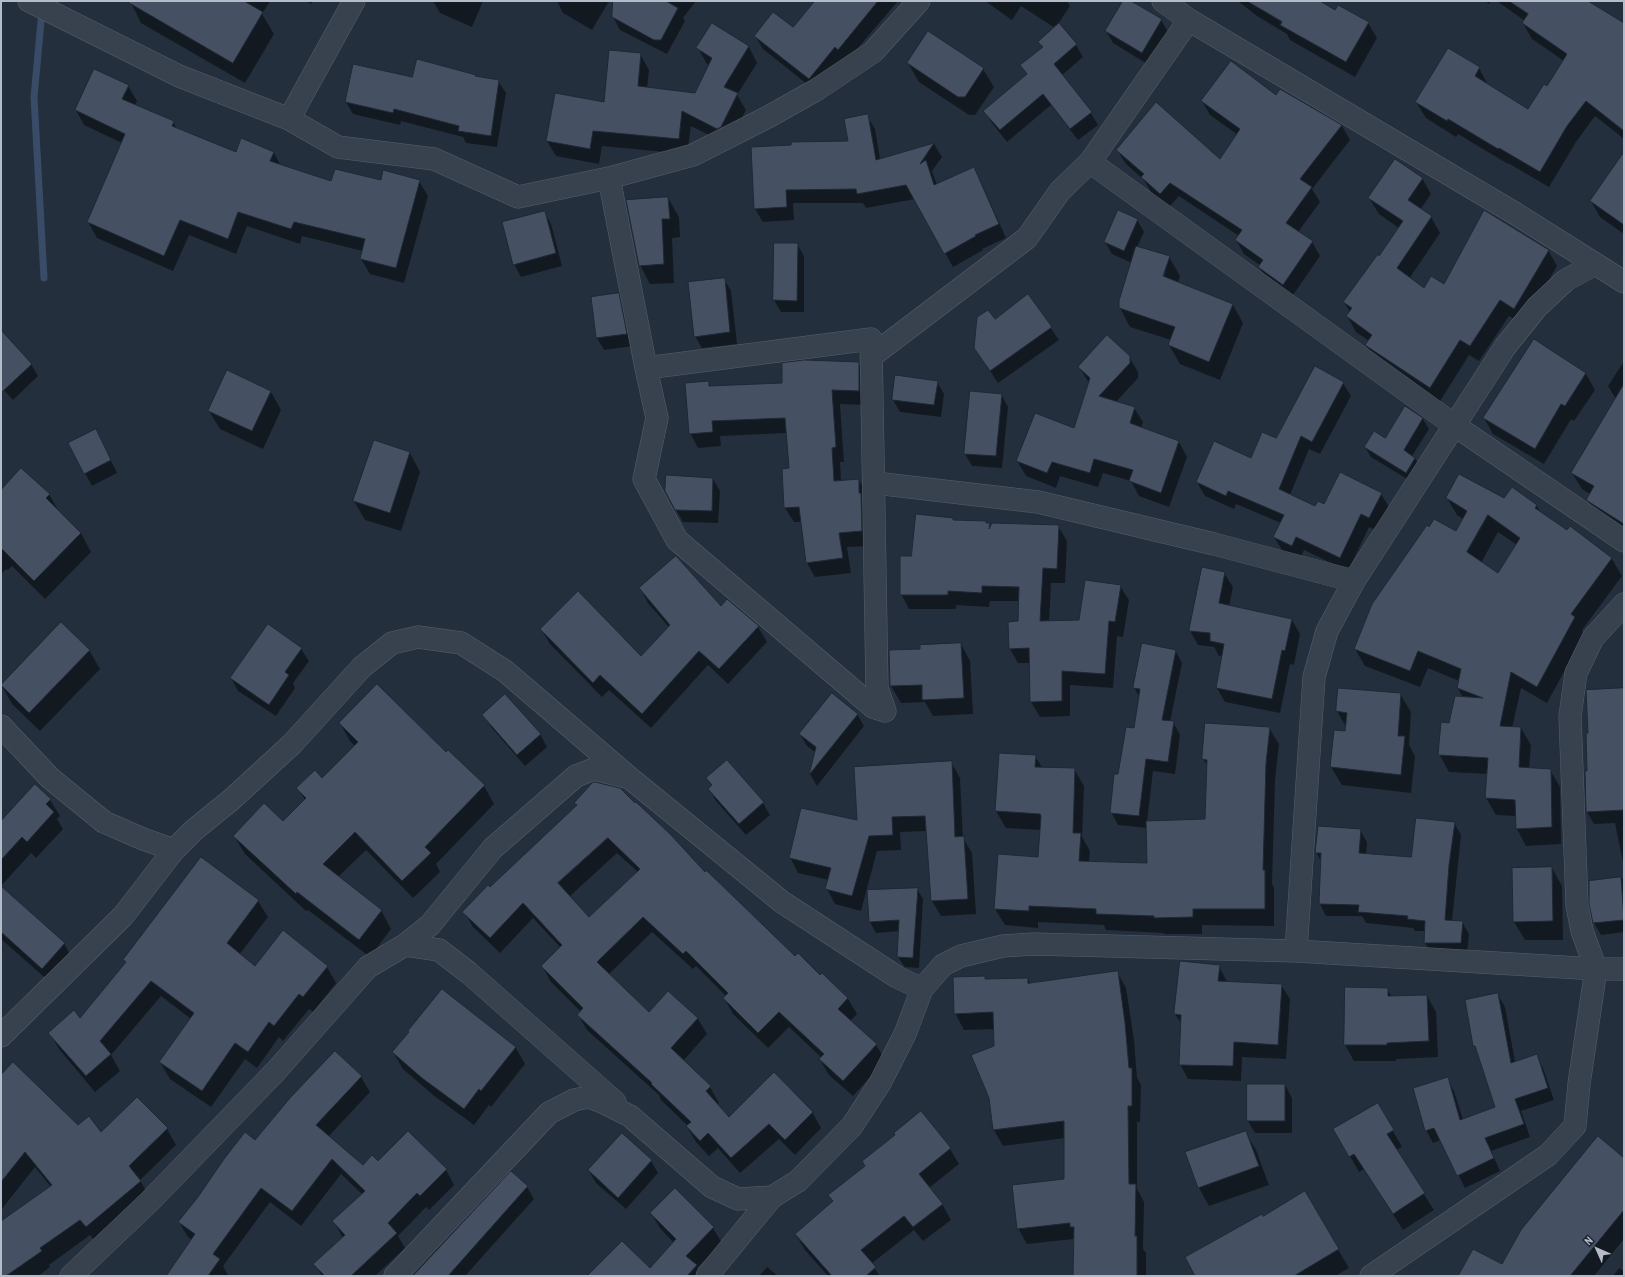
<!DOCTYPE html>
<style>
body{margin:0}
#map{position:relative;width:1625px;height:1277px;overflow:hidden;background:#242f3e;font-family:"Archivo Narrow",sans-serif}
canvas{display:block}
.frame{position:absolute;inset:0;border:2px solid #b4bcc9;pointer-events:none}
.north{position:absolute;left:1577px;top:1229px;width:40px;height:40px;-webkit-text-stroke:3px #1d2633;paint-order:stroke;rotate:315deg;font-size:11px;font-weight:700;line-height:16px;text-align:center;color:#b4bcc9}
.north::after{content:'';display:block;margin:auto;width:14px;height:18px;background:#b4bcc9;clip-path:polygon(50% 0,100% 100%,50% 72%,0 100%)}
</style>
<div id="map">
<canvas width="1625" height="1277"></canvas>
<div class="frame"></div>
<div class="north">N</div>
</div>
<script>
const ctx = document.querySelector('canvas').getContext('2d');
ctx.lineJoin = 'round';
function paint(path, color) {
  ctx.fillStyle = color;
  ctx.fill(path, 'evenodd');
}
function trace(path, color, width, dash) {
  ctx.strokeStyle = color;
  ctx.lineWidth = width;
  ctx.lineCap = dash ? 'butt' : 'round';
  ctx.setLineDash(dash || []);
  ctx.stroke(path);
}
paint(new Path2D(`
 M130,1H270L262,14L274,34L245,83L141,23Z
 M306,1H313L311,4Z
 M433,1H483L472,27L440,13Z
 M557,1H609L592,30L563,13Z
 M614,1H696L683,18L685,21L667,54L620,30L613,17Z
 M816,1H898L846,62L817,92L763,49L755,36L794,29Z
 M985,1H1067L1070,6L1058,24L1076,45L1083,57L1062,75L1091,113L1098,125L1078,140L1051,105L1007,142L992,123L985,111L1027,75L1021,65L1043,48L1039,42L1055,28L1021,6L1012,20Z
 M1124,1H1129L1161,20L1168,32L1149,65L1113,43L1106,31Z
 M1238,1H1318L1336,11L1368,23L1377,38L1355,77L1290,40L1287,34L1257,16Z
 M1485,1H1491L1489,4Z
 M1497,1H1587L1624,24V139L1595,116L1576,142L1549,187L1508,163V164L1458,134L1456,137L1426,118L1416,102L1479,68L1488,85L1528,110L1548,87L1564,61L1532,39L1523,23L1525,21Z
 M712,25L749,47L757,63L737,95L746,110L729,142L727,144L691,126L687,154L602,146L599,164L556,156L547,141L605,103L640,54L649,70L647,88L696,94L710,66L707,64L698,48Z
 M908,63L983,69L994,87L975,115H969L919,82Z
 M475,75L476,78L498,81L506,93L497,147L466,143L463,137L401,121L400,125L353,114L346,102L413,78Z
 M128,86L137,101L135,106L173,122L177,129L236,153H274L281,166L332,183L419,181L428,196L404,283L370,274L361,259L363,251L302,236L300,244L247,226L236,254L189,235L173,271L97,238L88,222L122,143L84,125L76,110Z
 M1281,90L1342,126L1350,140L1312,189L1320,202L1298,232L1312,242L1320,256L1291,298L1268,282L1259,267L1261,266L1244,254L1236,240L1239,236L1179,196L1169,207L1151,192L1144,180L1126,164L1117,150L1220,161L1238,135L1210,115L1202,101L1276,96Z
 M867,116L875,129L880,159L934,144L942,157L932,171L937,185L973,169L981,182L1006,238L982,249L983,250L953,267L915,199L866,208L863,203H793L794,220L763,222L755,209L849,142Z
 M1624,154V234L1600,217L1591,201Z
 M1422,178L1431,194L1420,210L1431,217L1440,233L1409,279L1424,289L1444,285L1548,250L1557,266L1523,324L1509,316L1479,361L1469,355L1439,403L1375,361L1366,345L1369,341L1356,332L1347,316L1350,312L1344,302L1380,257L1399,228L1379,214L1369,198Z
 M668,198L679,217L680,237L672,238L674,283L650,284L640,265Z
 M544,212L551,224L562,266L521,277L514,264Z
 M1137,220L1144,232L1137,247L1169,257L1180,276L1178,282L1233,305L1243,323L1220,380L1180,364L1169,345L1171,340L1130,327L1120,308L1132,263L1112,254L1105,242ZM1164,270H1166L1163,281L1161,280Z
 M775,244H797L804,256V312H781L774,300Z
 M724,279L731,291L737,344L702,348L695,336Z
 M618,294L625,307L633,346L604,350L597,338Z
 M1028,296L1059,340L998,383L983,360L994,320Z
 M1535,341L1586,374L1595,390L1574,421L1571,419L1544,464L1493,434L1484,418Z
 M1,346L31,364L38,376L13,400L1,387Z
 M1129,357L1138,372V378L1116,402L1134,408L1143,422L1141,428L1179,442L1187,457L1169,507L1139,496L1131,481L1103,473L1098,487L1060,476L1056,488L1026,476L1017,461L1075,430L1089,383L1079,367Z
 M1624,361V534L1597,516L1587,500L1590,494L1582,489L1572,473L1616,399L1608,386Z
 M858,363L867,377V405L840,404L844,462H840L841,481L859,480L867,495L870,546L847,547L851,573L815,577L807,563L802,522H794L785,508L790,469L787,433L720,436L721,446L698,448L690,433L708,382L711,387L783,384Z
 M937,382L944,394L941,417L900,412L893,400Z
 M1343,383L1351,396L1320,454L1309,449L1290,495L1316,507L1381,494L1389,507L1377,531L1369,527L1348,571L1304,550L1300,559L1282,550L1274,537L1281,523L1236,504L1234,509L1205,496L1197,482L1251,459Z
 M271,392L281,410L263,449L220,429L209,411Z
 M1001,394L1008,407L1002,468L972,466L965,454Z
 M1405,408L1423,419L1429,429L1412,456L1415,458L1421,468L1412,482L1371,457L1365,447L1385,439Z
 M96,430L117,473L92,486L85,473Z
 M410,453L420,472L401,531L365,520L354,501Z
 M713,479L720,491L718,523L683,522L676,510Z
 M1512,488L1537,506L1541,513L1568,531L1570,528L1612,559L1622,576L1582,630L1584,635L1547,703L1521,688L1512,728H1521L1531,745L1529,769L1550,770L1560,787L1561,844L1526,846L1517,829L1516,816L1496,815L1486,798L1488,774L1449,772L1439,754L1450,724L1463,698L1458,688L1459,681L1428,668L1420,687L1365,666L1355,649L1456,532L1463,519L1457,515L1447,498L1504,500ZM1498,532L1517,545L1498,574L1481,563Z
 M1,492L49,494L59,512L81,533L91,552L45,599L12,566L8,570L6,569L1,574Z
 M953,521L989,524L991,527L1058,526L1067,541L1065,583H1051L1049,622L1080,621L1120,586L1129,600L1123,637L1117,636L1113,688L1070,685V716L1040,717L1031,702L1030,663H1018L1010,649L1019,622L1020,601H990L989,607L956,605V609H909L901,594L912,557Z
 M1224,573L1233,587L1229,606L1292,620L1300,634L1294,665L1290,664L1280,713L1225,702L1217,688L1223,656H1219L1214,647L1198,645L1190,631Z
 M640,588L721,608L727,600L758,627L767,642L728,684L708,665L651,728L609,690L602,697L550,644L541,629L641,658L669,627L648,603Z
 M61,623L89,650L100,669L40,731L12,704L2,686Z
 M961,644L970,661L973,714L933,716L925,702L901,703L891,686L921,650Z
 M301,649L309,661L293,683L295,688L276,716L238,691L231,678Z
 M1175,650L1182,663L1170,722H1173L1180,735L1175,774L1153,771L1147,822L1206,820L1208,766L1203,759L1269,728L1279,744L1275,780L1272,884L1274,888V926L1202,925V934H1165L1164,933L1106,930L1104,925L1038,922V928L1005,925L995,909L1039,858L1041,830L1006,828L996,811L1000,754L1035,756L1043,769H1074L1084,786L1082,837L1090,851L1089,862L1148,864L1147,828L1118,825L1111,812L1119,775L1135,729L1140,697L1134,688Z
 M1624,689V867L1615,823L1594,824L1587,812L1589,734Z
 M1400,694L1411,712L1409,745L1415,756L1411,793L1342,785L1331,767L1346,732V727L1337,711Z
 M857,714L864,726L817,786L810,774L816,753L807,746L800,734Z
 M484,715L540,734L547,747L525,766L491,727Z
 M340,723L446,753L484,786L494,804L436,864L440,872L413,898L366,850L338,877L381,910L391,929L370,957L308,910L306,911L245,854L234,836L283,822L305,800L298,788L322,779L355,746L350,741Z
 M951,762L960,778L963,838L972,853L976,914L941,916L932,901L927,831L900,832L901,850L877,851L861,911L835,904L827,889L829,880L798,873L790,857L858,822Z
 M707,779L763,803L770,815L746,835L716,801L709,789L712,786Z
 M50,800L60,816L57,819L63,829L36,858L31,853L1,886V822Z
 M575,803L705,873L795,957L820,976L822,974L848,999L857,1014L850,1021L876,1045L885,1060L853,1096L829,1075L820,1060L822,1058L789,1027L768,1048L733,1014L724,998L726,996L696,966L693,969L652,932L609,974L649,1013L668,992L698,1019L707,1034L683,1061L710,1087L719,1103L717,1105L729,1119L812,1112L821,1128L795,1155L779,1139L740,1173L718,1148L709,1156L696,1142L687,1127L688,1126L661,1100L659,1095L587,1030L578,1015L581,1012L551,982L542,966L561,948L533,918L500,953L473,927L464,912L577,806ZM617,853L638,872L589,918L569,897Z
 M1454,823L1461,835L1452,921L1462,922L1469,934L1467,955H1432L1425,943V931H1415L1413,928L1366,923L1362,916H1326L1320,904L1321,861L1316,852L1360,830L1367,842L1366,855L1412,858Z
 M1552,868L1562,886L1563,940H1525L1514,922Z
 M1624,878V932L1601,935L1594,923L1590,882Z
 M1,887L64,943L73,960L52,984L1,939Z
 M917,889L923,899L919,968L905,967L898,957L900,931L876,933L870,922Z
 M258,901L268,917L239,955L255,967H327L336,983L313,1012L309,1009L283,1041L279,1037L257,1068L245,1059L211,1107L170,1079L160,1062L191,1019L161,996L111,1055L120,1071L95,1092L59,1049L50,1033L80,1019L126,964L124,960Z
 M1219,966L1227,982L1281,985L1290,999L1286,1059L1242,1057L1241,1081L1188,1079L1180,1064L1182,1025L1175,1014Z
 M1117,972L1126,988L1134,1040L1137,1078L1141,1085L1140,1122H1137V1189L1144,1202L1143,1249L1146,1253V1276H1074V1239L1027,1244L1018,1228L1065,1180V1138L1003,1146L994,1130L995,1029L964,1030L955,1013L984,977L986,980L1028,979L1031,984Z
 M1387,989L1392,997L1427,996L1436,1012L1438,1057L1396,1059V1061H1354L1345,1045Z
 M442,991L516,1048L525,1064L491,1107L489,1105L474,1125L433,1095L403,1069L393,1052Z
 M1498,995L1505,1007L1515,1062L1536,1055L1543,1068L1554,1100L1521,1111L1530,1137L1491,1151L1500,1171L1465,1188L1441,1140L1433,1143L1426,1130L1447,1079L1454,1091L1463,1120L1496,1108L1478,1052L1474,1046Z
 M335,1052L361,1077L370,1092L328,1137L363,1166L378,1163L446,1170L454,1185L429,1210L426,1207L398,1236L405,1248L375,1276H322L315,1264L343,1238L334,1222L362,1194L341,1174L301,1226L270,1202L223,1266L228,1275L227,1276H167L192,1240L188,1237L179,1222L255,1141Z
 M1,1076L78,1126L101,1133L167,1129L176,1145L140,1180L150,1198L96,1242L90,1235L49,1265L50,1267L38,1276H1V1223L51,1187L35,1167L1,1210Z
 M1285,1085L1292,1098V1133H1255L1248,1121Z
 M1378,1105L1402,1147L1396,1150L1434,1210L1403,1230L1364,1169L1359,1172L1335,1130Z
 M921,1112L950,1149L959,1164L929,1188L942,1204L951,1220L923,1241L914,1230L871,1264L880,1276H828L805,1250L796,1235L833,1201L829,1195L866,1166Z
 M1245,1132L1256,1150L1269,1185L1209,1206L1199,1188Z
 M622,1134L651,1161L658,1173L626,1209L596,1183L589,1171Z
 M1624,1159V1239L1594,1276H1459L1503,1266Z
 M527,1187L534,1199L465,1276H422Z
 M675,1189L713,1228L722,1243L697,1268L702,1276H588L650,1270L674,1243L660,1228L651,1213Z
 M1304,1192L1349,1268L1335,1276H1196L1263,1217Z
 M767,1267L778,1276H759Z
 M1619,1268L1624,1271V1276H1613Z`), '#0007');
trace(new Path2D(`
 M42,11L34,97L44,278`), '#394c67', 7);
const building = new Path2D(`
 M126,1H244L263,12L233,63Z
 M613,1H666L678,8L661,40H654L612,17Z
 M815,1H878L838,50L835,47L809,79L754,36L773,12L793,27Z
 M1123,1H1131L1162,19L1142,53L1105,31Z
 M1247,1H1320L1335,10L1338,5L1369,22L1346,62L1280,25L1282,22Z
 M1509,1H1588L1624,23V131L1586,101L1567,126L1540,172L1499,148L1498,149L1448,119L1447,121L1415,102L1448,48L1480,67L1475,76L1528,109L1544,84L1547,86L1567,54L1522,23L1528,14Z
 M712,23L749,46L724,87L738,93L721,127L717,129L682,111L679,139L593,131L590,149L546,141L555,93L604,102L609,50L641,53L638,86L695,93L712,58L696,48Z
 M1059,23L1077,44L1054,64L1092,112L1070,129L1043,94L1000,130L983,111L1027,74L1020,65L1043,47L1038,42Z
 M928,31L984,68L965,97H958L907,63Z
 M417,59L476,75L475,76L499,80L491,136L458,131L459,126L394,109L393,113L345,102L353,64L412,77Z
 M1231,61L1276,95L1280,89L1342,125L1300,179L1312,187L1286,223L1313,241L1283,285L1258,267L1263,260L1235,240L1242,230L1170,183L1160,194L1141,177L1144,174L1116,150L1156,102L1220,159L1240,129L1201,101Z
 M94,69L129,85L122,99L174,121L172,126L236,152L241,138L274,152L270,161L331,181L335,169L381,180L383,170L420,180L396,268L360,259L365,239L294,222L291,229L238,212L228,239L180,220L164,256L87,222L125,134L75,110Z
 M868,114L876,160L934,143L920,164L926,160L934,185L974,167L999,224L975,235L976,236L944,254L906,185L857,194L856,189L786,190L787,207L754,209L751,147L791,145V142L848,141L844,119Z
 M1624,152V225L1590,201Z
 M1395,159L1423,178L1408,200L1432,216L1397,268L1424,288L1431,276L1444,284L1484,210L1549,250L1514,309L1500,300L1470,346L1460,340L1430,388L1365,345L1372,335L1346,316L1352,308L1343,302L1378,254L1379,256L1403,221L1368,198Z
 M668,197L670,219H662L664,264L639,266L626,200Z
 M1118,210L1138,219L1124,251L1104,242Z
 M545,211L556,253L513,265L502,222Z
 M774,243H798L797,301L773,300Z
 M1136,246L1170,256L1163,276L1233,304L1209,362L1168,345L1175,327L1119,308V301Z
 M725,278L730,332L694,337L688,282Z
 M619,293L627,334L596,338L591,297Z
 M1028,294L1052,327L990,371L974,348L977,317L988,310L995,319Z
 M1,330L32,364L1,393Z
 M1107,335L1130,356V363L1099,396L1135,407L1130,423L1179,441L1161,493L1129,481L1133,470L1094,459L1090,473L1052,462L1047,473L1016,461L1035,413L1074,428L1090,378L1078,367Z
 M1534,339L1586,373L1565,406L1561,404L1535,449L1483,418Z
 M804,360L859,362V391L832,390L836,447L832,448L834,481L859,479V493H861L862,531L839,533L843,558L806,563L799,507L784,508L782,469L789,468L785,418L712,421L713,432L689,434L685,383L709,381V386L782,383V363Z
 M1315,366L1344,382L1312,442L1301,436L1279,489L1315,506L1318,501L1324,504L1340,472L1382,493L1369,518L1361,514L1340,558L1296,537L1292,546L1273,537L1284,515L1228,491L1226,496L1196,482L1214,441L1251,458L1262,432L1276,438Z
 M227,370L271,391L252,431L208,411Z
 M895,375L938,381L934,405L892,400Z
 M1624,384V524L1586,500L1594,486L1571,473Z
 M970,391L1002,394L996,456L964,454Z
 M1405,406L1423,418L1404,450L1415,458L1406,473L1364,447L1374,431L1385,438Z
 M96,429L111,460L84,474L68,443Z
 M374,440L410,452L390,513L353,501Z
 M21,468L50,494L46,498L81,533L34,581L1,548V490Z
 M1459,474L1504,498L1512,487L1537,505L1535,508L1567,530L1570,526L1612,558L1571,614L1575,617L1537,687L1511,672L1500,726L1521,727L1519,767L1551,769L1552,827L1516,829L1515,800L1485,798L1488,758L1438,755L1441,722L1449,723L1455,696L1483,698L1457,688L1461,669L1418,651L1410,671L1354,649L1372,604L1427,525L1429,527L1434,519L1456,531L1467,511L1446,498ZM1488,515L1520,538L1498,573L1467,552Z
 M666,475L713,478L712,511L675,510L665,491Z
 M916,514L953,518V520L986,521V523H990L989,529L992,523L1059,525L1057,569L1043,568L1040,621L1079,620L1085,580L1121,585L1115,622L1109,621L1105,674L1062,671V701L1030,702L1029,648L1009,649L1008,622L1018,621L1019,587L982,586V593L948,591V595H900V556H911Z
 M676,556L721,606L727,599L759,626L719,669L699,651L642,714L600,675L593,683L540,629L578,591L641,656L670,625L639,588Z
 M1202,567L1225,572L1219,603L1292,619L1285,651L1282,650L1272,699L1216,688L1224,644L1210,641V633L1189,631Z
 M61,622L90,650L29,713L1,685Z
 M268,624L302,648L285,672L289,675L269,705L230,678Z
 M961,643L964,698L922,700V685L890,686L889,650L920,649V645Z
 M1142,643L1176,650L1162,720L1174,721L1168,762L1146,759L1139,816L1110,813L1114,774H1118L1126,727L1134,728L1140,689L1133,688Z
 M377,684L446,752L448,750L485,785L425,847L431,853L402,881L355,832L323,864L382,910L359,940L297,892L296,894L233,836L264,803L283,821L306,798L296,788L315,770L322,778L358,742L339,723Z
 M1338,688L1401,693L1398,736H1405L1401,775L1330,767L1334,730L1345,731L1347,713L1336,711Z
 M1624,688V810L1586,812L1585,771H1587L1586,733H1588L1586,690Z
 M832,693L858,714L809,775L816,747L799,734Z
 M505,694L541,734L517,755L482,715Z
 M1205,723L1270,727L1266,763L1263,870H1265V909H1193V917L1154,918V916L1096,914V909L1029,906V911L994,909L998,854L1038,857L1041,816L1040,814L995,811L999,753L1036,755L1035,767L1075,768L1073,833H1081L1079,861L1147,863L1146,821L1205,819L1207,760L1202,759Z
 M727,760L764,802L739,824L708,789L712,785L706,778Z
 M952,761L955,837L964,836L968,899L931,901L925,816L892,817L893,835L869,836L852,896L825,889L831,868L789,858L801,808L857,820L854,767Z
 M595,782L620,788L635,803L636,802L671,835L705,872L706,870L795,956L798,953L820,975L822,973L848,998L838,1009L877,1044L843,1081L819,1059L824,1054L779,1012L758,1033L723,998L728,993L686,951L683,954L643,917L597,962L649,1012L668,991L698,1018L671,1048L711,1086L706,1091L729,1117L774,1072L813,1112L785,1140L769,1124L731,1158L708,1133L700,1141L686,1126L691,1122L651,1084L652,1083L577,1015L583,1008L541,966L562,945L523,903L490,938L462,912L488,885L490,887L577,805L574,803L592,783ZM608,838L640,869L589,917L558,883Z
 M35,784L51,799L46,804L54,812L27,842L22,837L1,860V821Z
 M1416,818L1455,822L1449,865L1445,920L1463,921L1461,943H1424L1425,921L1407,919L1408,916L1358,912L1359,905L1319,904L1321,853H1315L1318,826L1361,829L1359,853L1411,857Z
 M201,857L259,900L227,943L255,966L283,930L328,966L303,997L299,994L274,1026L269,1022L248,1052L235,1043L202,1091L159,1062L194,1013L151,981L100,1041L111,1054L86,1076L48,1033L74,1010L80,1018L126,962L123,960Z
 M1552,867L1553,921L1513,922L1512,868Z
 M1621,877L1624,920L1593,923L1589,904V881Z
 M1,886L65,943L42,969L1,932Z
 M918,888L913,958L897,957L899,920L869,922L867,890Z
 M1180,961L1220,965L1218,981L1282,984L1278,1045L1234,1042L1233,1066L1179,1065L1181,1015L1174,1014Z
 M1118,971L1125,1023L1129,1068H1132V1106H1128L1129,1184H1136L1135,1236H1137V1276H1073L1074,1227H1070V1223L1017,1229L1012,1185L1064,1179V1121L993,1130L989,1098L971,1055L994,1046L993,1012L954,1014L953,977L985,976V979L1028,978V983Z
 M1345,987L1388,988V996L1427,995L1429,1041L1387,1043V1045H1344Z
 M442,989L516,1047L481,1091L479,1089L464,1109L422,1078L392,1052L409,1032L408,1031Z
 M1498,993L1511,1063L1537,1054L1548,1088L1515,1099L1524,1124L1485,1138L1494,1158L1457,1176L1434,1128L1425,1131L1413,1088L1448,1077L1460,1120L1495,1107L1475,1046H1473L1465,1000Z
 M335,1051L362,1076L316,1125L363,1165L372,1155L378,1161L408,1131L447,1169L420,1196L417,1193L388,1223L397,1233L351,1276H325L313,1264L345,1235L332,1221L365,1191L332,1159L292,1211L261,1188L213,1254L220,1259L208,1276H166L195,1234L178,1222L198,1197L224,1159L245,1132L255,1140L290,1098Z
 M13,1062L78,1125L89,1116L101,1132L137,1097L168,1128L129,1166L141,1181L86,1227L80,1220L40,1248L42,1251L6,1276H1V1221L52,1185L25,1152L1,1182V1075Z
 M1247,1084H1285V1121H1247Z
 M1378,1103L1394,1130L1387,1134L1425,1193L1393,1214L1354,1154L1349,1157L1333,1129Z
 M921,1111L951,1148L919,1174L943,1204L913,1227L904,1216L861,1250L876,1267L866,1276H832L795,1234L833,1201L828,1195L865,1166L862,1161L895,1135L894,1133Z
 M1246,1131L1259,1166L1198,1188L1185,1152Z
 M622,1133L652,1160L618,1198L588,1170Z
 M1598,1136L1624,1158V1210L1570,1276H1458L1473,1249L1502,1264L1521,1230Z
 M511,1171L528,1186L448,1276H413Z
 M675,1188L714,1227L686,1256L697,1265L687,1276H587L622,1241L650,1268L676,1239L650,1213Z
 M1305,1191L1339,1249L1294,1276H1195L1185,1257L1262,1214L1263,1216Z`);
paint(building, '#455162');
trace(building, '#1f2835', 1);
const street = new Path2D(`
 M29,1L179,76L289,119L338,147L434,159L518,197L609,178L693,155L768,117L816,90L873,52L919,1
 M1163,1L1189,20L1516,214L1624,282
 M289,119L354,1
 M1090,162L1454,425L1624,541
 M609,178L646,368L657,418L644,479L677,540L873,707L885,711
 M871,339L877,688L885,711
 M646,368L871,339L877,352L1027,238L1060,191L1090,162L1189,20
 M875,483L1038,502L1214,544L1354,581
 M1,726L50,778L104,822L143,839L174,850
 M405,945L439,950L469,973L615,1102
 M1296,951L1314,677L1327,631L1354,581L1505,347L1537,307L1566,280L1595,264
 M1,1036L123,916L174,850L194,830L231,800L292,744L362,667L392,643L418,637L461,643L505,671L631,779L782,902L897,977L922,989
 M71,1276L150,1201L276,1071L368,967L405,945L430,925L493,848L576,776L594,769L626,777
 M395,1276L549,1113L574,1100L589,1097L602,1102L630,1116L712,1187L738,1199L772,1197
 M707,1276L772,1197L798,1181L852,1126L880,1083L905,1034L922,989L943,965L961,956L1003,946L1034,944L1296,951L1596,969H1624
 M1371,1276L1548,1155L1575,1126L1579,1084L1596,969L1582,931L1577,905L1570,716L1576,673L1593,638L1624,604`);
trace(street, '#565f6c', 23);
trace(street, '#38414e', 22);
</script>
